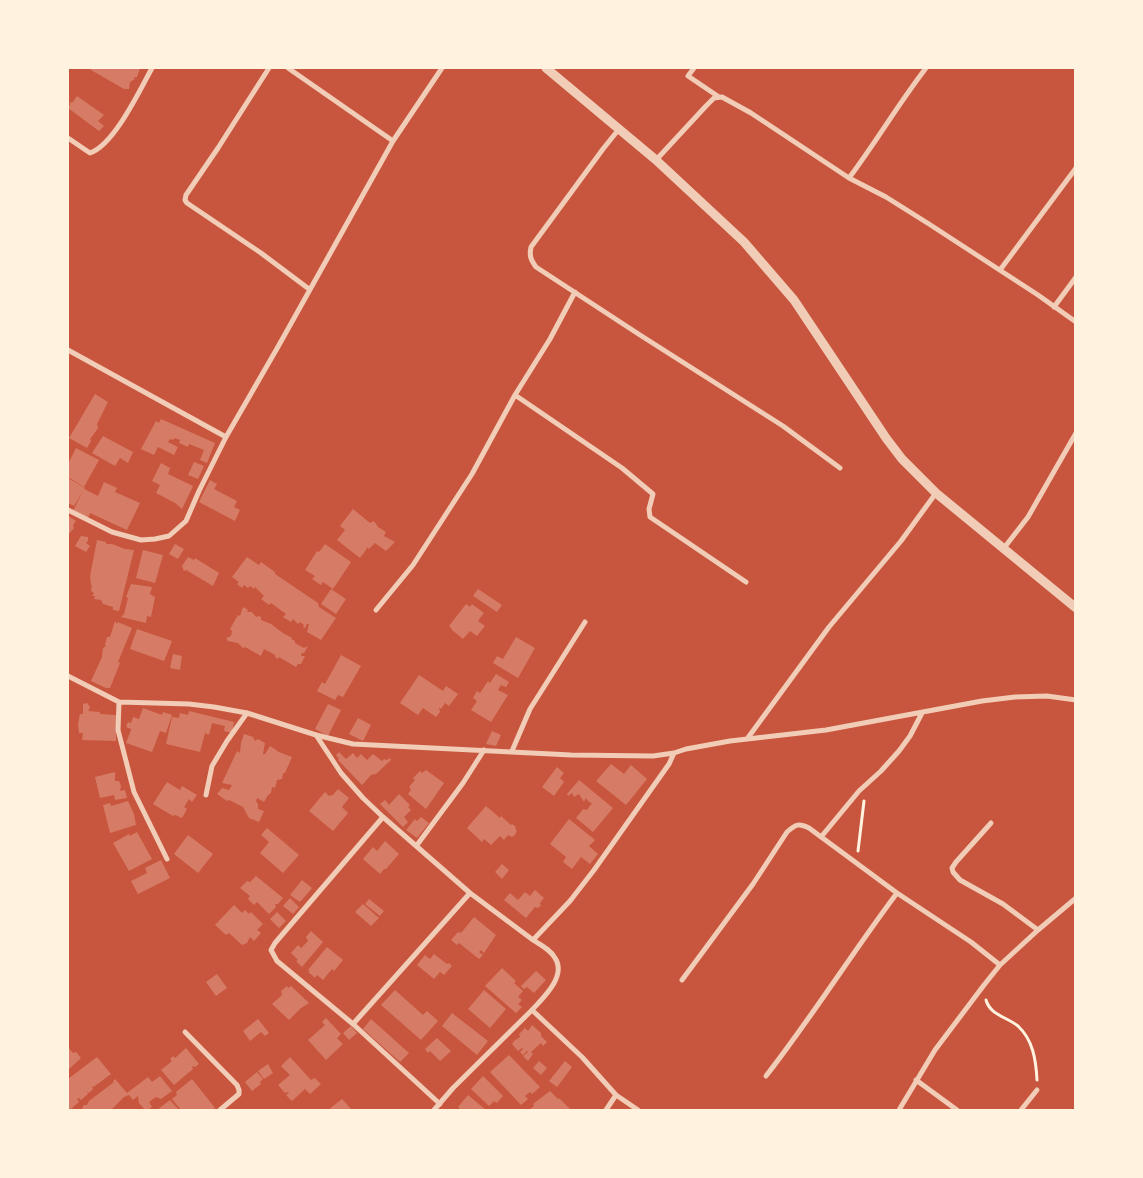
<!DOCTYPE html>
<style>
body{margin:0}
#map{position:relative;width:1143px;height:1178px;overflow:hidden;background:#c8553d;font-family:Signika,sans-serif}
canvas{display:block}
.frame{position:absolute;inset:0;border:69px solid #fff3e0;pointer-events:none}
</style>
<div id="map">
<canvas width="1143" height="1178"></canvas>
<div class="frame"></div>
</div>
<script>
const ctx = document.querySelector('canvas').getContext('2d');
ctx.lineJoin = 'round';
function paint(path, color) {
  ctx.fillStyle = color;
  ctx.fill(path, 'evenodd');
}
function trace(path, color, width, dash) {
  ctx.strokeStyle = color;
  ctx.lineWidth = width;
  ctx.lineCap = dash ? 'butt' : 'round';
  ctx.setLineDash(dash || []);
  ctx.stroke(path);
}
paint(new Path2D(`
 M92,68H140L137,77H134L135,79L130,82L129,89H124L91,70Z
 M77,96L104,115L98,121L104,126L99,131L68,108L70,105V102L72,103Z
 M95,394L108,402L97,424L98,428L96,431L90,439L91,441L87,448L69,438Z
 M161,419L215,443L207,463L200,460L204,450L189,444L188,447L179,443L180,440L175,438L173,440L170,439L168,442L178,447L174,455L158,447L154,455L141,449L156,421L159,423Z
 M103,436L133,452L128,463L120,458L115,466L92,453Z
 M76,448L99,460L84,487L68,477V464Z
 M194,462L204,466L198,479L188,475Z
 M161,463L170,468L168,474L193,486L182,509L175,503L156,493L160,485L152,481Z
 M68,478L85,488L84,489L98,496L104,482L117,488L115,492L140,503L127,530L90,513L88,518L73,511L83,491L74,506L68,503Z
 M210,480L217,484L214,489L237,501L234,507L240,510L235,521L199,502Z
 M353,509L370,523L374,521L378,527L386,532L384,536L395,542L386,551L375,543L369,549L367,547L366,550L360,558L337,540L345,530L340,526Z
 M68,516L76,521L73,525L74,528L68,535Z
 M81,536L88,537V541L86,543L90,546L86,552L75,546Z
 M97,540L106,542V544H112L125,549L134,550L119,611L113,610V607L103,604L101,600L94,599L95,596H92L94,593L91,591L92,585H91L90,576Z
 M175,544L184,549L178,559L169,554Z
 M325,544L351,562L333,589L323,582L321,585L312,579L315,576L305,570L317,551L319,552Z
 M143,550L163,555L155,583L136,578Z
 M188,557L194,560L195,558L219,573L213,586L186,570L184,571L182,566Z
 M247,557L259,565L261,562L275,572V574L318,603L319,607L336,618L321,640L307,632L309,624H307L305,628L303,627L304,625L300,622L298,624L293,619L291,622L283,617L286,614L271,603L269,605L261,599L264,596L255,587L254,589L250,586L248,588L244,585L242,588L237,584L239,582L232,577Z
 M131,584L152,587L150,594L155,597L151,617L147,616L146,623L121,617L124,614L128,598L126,597Z
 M331,589L346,599L336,614L321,604Z
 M478,589L502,605L497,612L473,596Z
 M466,604L470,607L472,604L484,613L478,621L485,626L477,636L470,631L463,639L452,630V629L449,626Z
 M243,607L248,610L247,612H252L256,617L258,616L261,617V620L271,624L283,633L292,638L291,639L295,641V643L300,646L304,648L308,646L304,653H302L301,656H305L301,664H298L296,667L279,657L278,659L275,657V655L264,649L261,656L245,647L243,648L238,643L228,641L226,638L231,636L232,631L230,629L238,615L240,616Z
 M115,621L117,624L118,622L132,628L118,662L120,663L110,688H106L91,681L102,657L103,648L106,646L105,645L107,637H110Z
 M137,629L172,641L164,661L130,649Z
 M516,637L535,648L518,678L493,663L497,656L503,659Z
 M173,654L182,656L180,670L170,668Z
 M341,655L361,666L343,697L338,695L335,700L317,691L322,682L325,684Z
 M496,674L509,682L506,687L501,685L498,690L508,695L491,722L471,710L477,701L473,698L477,691L480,693L488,681L490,683Z
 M419,675L443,691L446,686L458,694L449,706L445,703L441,709L439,707L440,712L436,717L423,708L418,715L400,703Z
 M87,703L90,707L88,711L100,712V714L116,715V741L82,740L83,733H79L78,724L80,714H83V704Z
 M328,704L341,710L328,736L315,729Z
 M143,708L162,715L163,712L172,715L166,733L160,731L152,752L126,743L131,730V729L126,727L128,722L131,723L133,717L139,719Z
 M189,711L234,722L232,733L224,731L225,726L212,723L209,735L205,733L200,752L166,744L172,717L179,718L180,713L188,715Z
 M358,718L371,725L363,741L349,734Z
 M492,731L501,735L496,746L486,744Z
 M244,734L253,737L255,741L258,739L265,743L263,754H265L270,746L279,752L292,757L285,773H283L282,779L277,780L275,788L272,787L271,793L268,795L264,802L257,798L256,801L258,804V809L264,811L259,822L249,818L243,807L229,800L227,801L217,794L222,788L229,790L232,785L222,783L237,751L240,753L241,743Z
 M339,752L346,759L353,753L357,758L361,754L367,760L373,754L382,761L384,759L387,760L390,758L391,760L376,774L371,775L362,785L338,760L339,759L336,755Z
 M611,764L624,774L631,765L647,779L626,805L596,781Z
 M557,767L564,773L560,778L564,782L554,796L542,787Z
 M426,770L444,783L426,809L408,794L411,790L409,787L415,780L413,778L420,771L422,773Z
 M115,772V781H119L121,786L120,791L125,790L127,798L115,800L114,795L100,798L95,777Z
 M579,780L613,808L593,832L576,818L583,809L587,810L592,803L589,802L586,798L584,802L579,794L574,797L572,793L568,796L567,794Z
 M167,782L180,790L182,786L197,795L192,802L189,799L184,807L187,809L182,818L175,815L173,816L153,804Z
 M338,789L349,798L342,807L348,813L333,831L309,811L325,792L329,796L333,795Z
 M399,794L410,805L408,807L411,810L404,817L408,822L403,827L380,804L385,800L389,805Z
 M128,801L134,814L136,825L110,833L103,805L110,803L111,806Z
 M486,806L500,818L501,816L511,825L512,824L516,827L515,829L517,830L515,835L512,837L508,835L504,840L500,836L491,845L484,839L482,842L467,828Z
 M421,817L429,823L417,838L406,830L415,819L417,821Z
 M569,819L595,840L589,846L598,854L590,864L581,857L572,869L563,862L566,857L550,844Z
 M267,828L299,855L283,873L260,853L269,842L261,835Z
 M137,832L152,859L129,871L113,843L129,834L130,836Z
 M188,835L213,854L198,873L174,854Z
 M385,841L399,854L386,869H384L380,874L363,859L373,847L377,851Z
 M161,860L170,878L138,894L131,881L147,873L145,868Z
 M502,864L509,870L502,879L495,872Z
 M256,876L283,898L278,904H275L276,907L269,914L257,902L254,905L248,899L250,896L240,888L247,881L250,882Z
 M302,880L312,888L300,902L290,895Z
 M535,890L544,898L540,903L541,906L537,908L535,907L526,918L504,900L510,893L518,900L525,892L530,896Z
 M290,898L299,907L293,914L283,906Z
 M369,899L384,911L380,916L365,904Z
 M363,904L379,918L371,926L355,912Z
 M234,905L242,913L245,910L249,914L251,912L263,924L257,930L261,933L254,941L250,937L247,943L242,945L229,933L226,935L215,925Z
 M277,912L286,921L279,928L270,919Z
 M474,917L496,935L484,953L481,950L479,952L483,955L479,959L459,943L457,945L451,940L458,932L461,933Z
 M311,931L323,942L302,967L296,961L298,960L291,953L298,945L301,948L308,941L306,937Z
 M327,947L343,960L334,971L332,969L323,980L317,975L315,978L308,972L310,971L308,970Z
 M434,954L447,964L449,963L452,966L444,975L440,972L434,979L417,965L425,955L430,959Z
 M502,968L516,981L514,983L523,991L518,997L522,1000L518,1004L522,1007L516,1013L485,986Z
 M536,971L546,980L534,993L527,987L524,989L521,986Z
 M217,974L227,988L216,996L206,982Z
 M287,986L288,988L291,986L309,1003L301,1008L289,1020L272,1004L282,995L281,991Z
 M395,990L423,1015L427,1011L438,1021L421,1040L381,1005Z
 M484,990L506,1009L490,1028L468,1009Z
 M452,1013L488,1041L477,1055L442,1026Z
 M326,1018L341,1034L337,1038L343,1044L326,1060L308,1040L325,1025L322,1022Z
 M258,1019L269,1033L265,1036L261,1032L250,1041L243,1031Z
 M371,1019L409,1053L400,1062L363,1029Z
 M532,1025L541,1033V1036L547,1042L543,1046L541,1043L531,1052L533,1054L528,1061L523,1056L528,1052L527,1051L523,1055L520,1052L523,1049L522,1048L518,1051L512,1044L514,1041L520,1037L519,1034L525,1028L528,1031Z
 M351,1026L357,1033L349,1040L343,1033Z
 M437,1038L451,1051L440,1061L430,1051L428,1053L425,1049Z
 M68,1047L73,1053L76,1052L81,1058L68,1070Z
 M186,1048L199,1064L195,1067L192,1066L193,1069L174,1085L161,1070L172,1061L170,1059L173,1056L175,1058Z
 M509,1055L540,1087L532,1094L530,1092L525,1096L528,1099L521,1105L490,1072Z
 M97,1057L111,1074L95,1086L92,1087L93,1089L89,1093L87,1091L88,1094L81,1100L79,1098L77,1099L79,1102L73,1107L71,1110H68V1079Z
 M290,1057L311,1080L315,1078L321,1084L310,1094L305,1089L292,1101L286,1095L289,1093L288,1092L285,1093L278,1085L290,1075L281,1066Z
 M539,1061L547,1068L541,1075L533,1068Z
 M565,1061L572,1067L557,1087L549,1081Z
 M268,1064L273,1073L264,1079L258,1071Z
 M257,1072L263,1079L260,1082L261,1084L252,1091L245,1082Z
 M160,1076L172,1091L161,1099L156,1097L149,1102L152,1107L147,1110H145L139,1103L138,1096L133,1100L129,1095L124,1097L112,1109L114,1110H81L84,1105H87L89,1101L114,1082L113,1081L115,1079L127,1093L148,1077L152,1082Z
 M483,1076L503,1096L497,1103L494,1101L489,1106L471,1089Z
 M192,1079L215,1108L212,1110H181L172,1099L177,1095L176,1092Z
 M550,1091L558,1099L559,1098L571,1110H529L534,1106L533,1104Z
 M468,1095L486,1110H461L458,1107Z
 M342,1099L352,1110H328Z
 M170,1100L179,1110H157Z`), '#d67c66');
trace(new Path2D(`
 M858,851L864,801
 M986,1000C990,1015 1007,1017 1018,1026C1033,1040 1036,1060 1037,1080`), '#fff3e0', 3);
trace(new Path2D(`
 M269,68L218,148L186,195L185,200L187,203L261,253L309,289
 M288,68L393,141
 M694,68L688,76L719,97
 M619,129L603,149L531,247C529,256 531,260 536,267L640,335L783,426L840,468
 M68,138L90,153C114,145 140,90 152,68
 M656,160L706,106L714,98L722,97L751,113L849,178L886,197L929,224L1038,295L1076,322
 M849,178C876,142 899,103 926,68
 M1000,270L1076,168
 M1054,307L1076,277
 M68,350L226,437
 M515,395L622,468L653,494L649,509L650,517L746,582
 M68,510L112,532L141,540L155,539L169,536L186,521L199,491L226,437L279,345L393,141L442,68
 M1004,548L1028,517L1076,433
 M376,610L413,565L472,474L515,395L550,339L575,292
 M68,676L119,702L189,704L214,707L247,713L316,735L353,744L571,755L653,756L674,753
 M119,702L118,730L134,792L167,859
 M316,735L341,773L363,798L383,817L470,893L533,940
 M747,739L829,627L901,541L936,493
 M512,751L530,709L585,622
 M206,795L212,766L227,741L247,713
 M383,817L275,943L271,950L277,961L353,1024L440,1104
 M991,823L956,862L952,868L953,872L960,880L1003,904L1038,930
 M821,837L859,791L881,771L899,751L910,736L922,713
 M417,845L463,783L484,750
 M682,980L753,884L787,832C796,824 799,823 809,828L897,893
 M532,1010C543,998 567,976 555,958C551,950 541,945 533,940L570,901L594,870L669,764L674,753L686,749L730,741L826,730L982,701L1015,697L1047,696L1076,700
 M353,1024L470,893
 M185,1032L237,1085L239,1090V1094L220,1110
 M766,1076C812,1017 852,953 897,893L971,942L1000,965
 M916,1080L957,1110
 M434,1110L453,1088L532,1010L582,1057L616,1095
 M606,1110L616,1095L638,1110
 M899,1110L935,1050L984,985L1000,965L1038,930L1076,898
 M1021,1110L1037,1090`), '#f1ccb7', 5);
trace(new Path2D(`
 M546,68L656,160L744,242L794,300L886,438L902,459L936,493L1076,608`), '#f1ccb7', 9);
</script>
